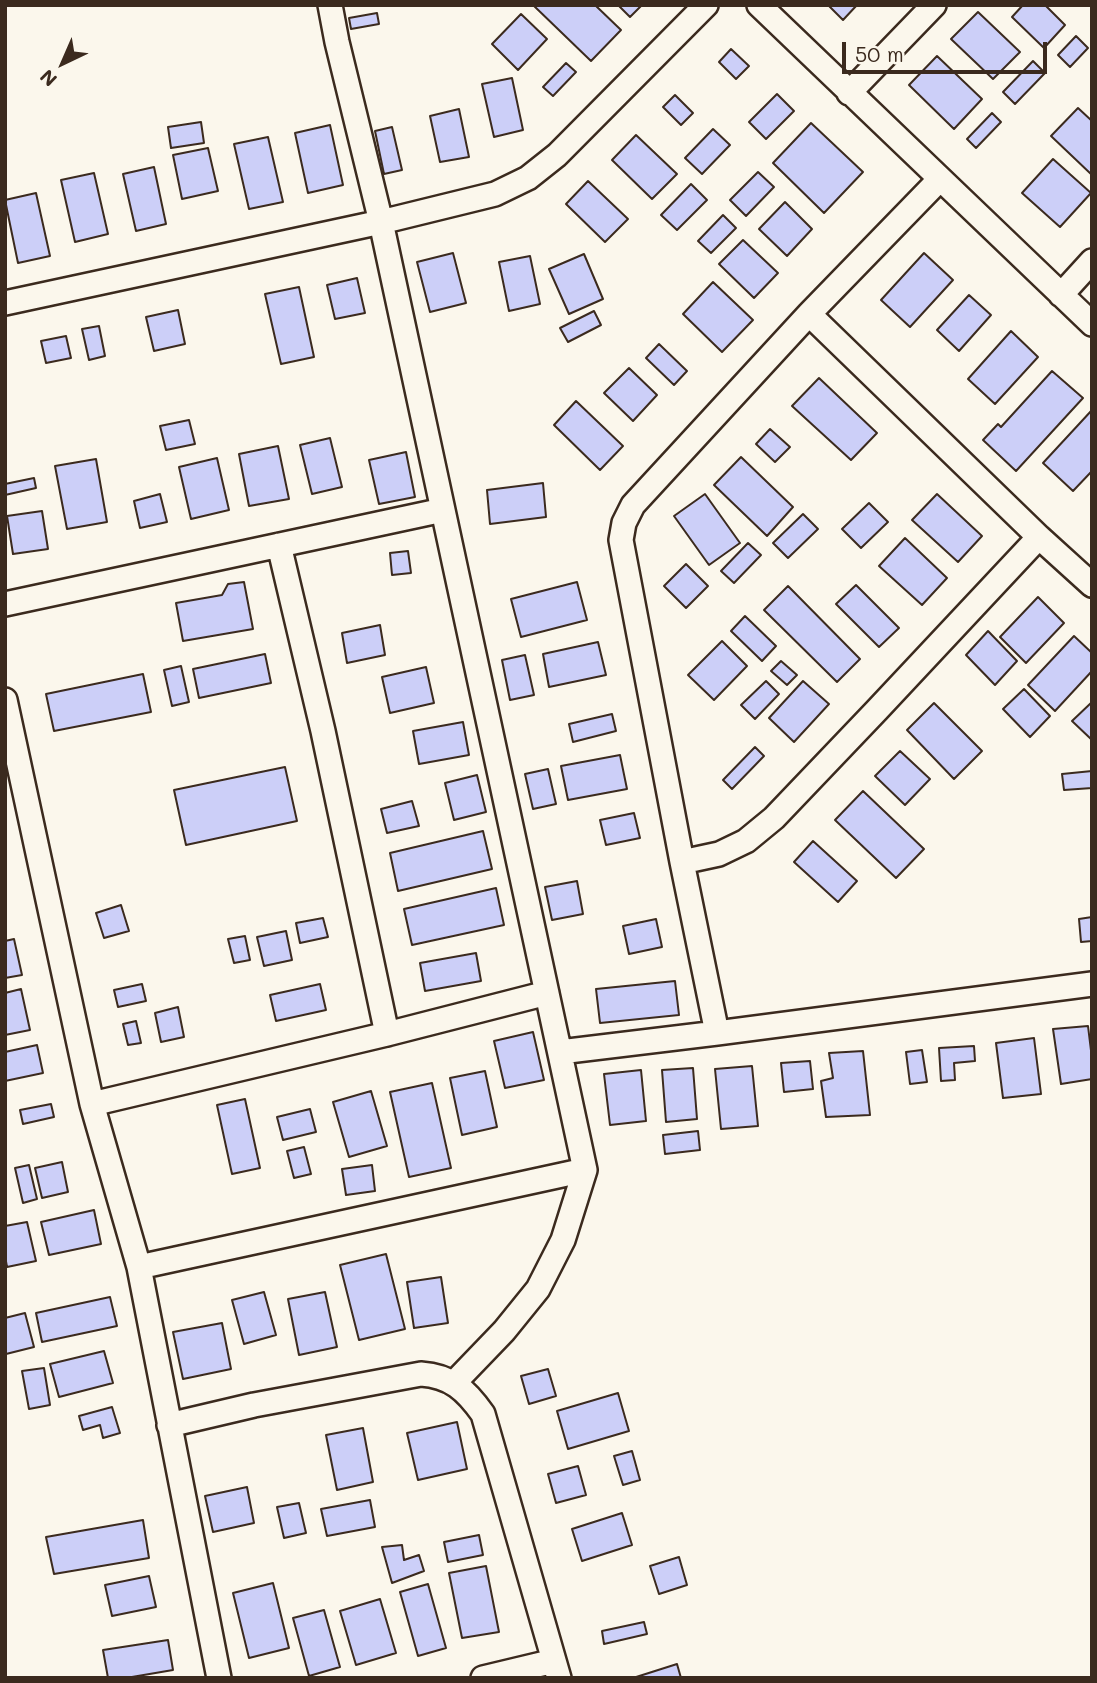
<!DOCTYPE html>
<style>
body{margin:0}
#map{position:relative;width:1097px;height:1683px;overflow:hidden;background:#fbf7ec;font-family:Mali,sans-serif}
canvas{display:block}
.frame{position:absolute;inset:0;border:7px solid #3b2a1e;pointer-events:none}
.north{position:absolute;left:28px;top:28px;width:70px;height:70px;-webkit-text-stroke:5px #fbf7ec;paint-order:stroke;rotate:224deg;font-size:19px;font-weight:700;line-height:28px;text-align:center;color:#3b2a1e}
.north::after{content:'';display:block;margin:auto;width:24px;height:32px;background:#3b2a1e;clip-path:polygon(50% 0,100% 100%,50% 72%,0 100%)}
.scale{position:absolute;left:842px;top:42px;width:205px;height:32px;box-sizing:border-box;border:4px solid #3b2a1e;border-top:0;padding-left:9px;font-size:21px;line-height:24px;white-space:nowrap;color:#3b2a1e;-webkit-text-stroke:5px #fbf7ec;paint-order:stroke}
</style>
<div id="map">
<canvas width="1097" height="1683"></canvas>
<div class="frame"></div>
<div class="north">N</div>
<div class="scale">50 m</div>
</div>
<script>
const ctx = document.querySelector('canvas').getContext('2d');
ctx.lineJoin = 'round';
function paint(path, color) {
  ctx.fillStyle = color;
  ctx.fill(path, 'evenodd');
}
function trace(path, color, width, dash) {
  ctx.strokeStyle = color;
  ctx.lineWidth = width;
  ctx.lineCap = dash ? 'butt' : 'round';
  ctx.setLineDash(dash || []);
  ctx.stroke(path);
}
const building = new Path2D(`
 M533,5H595L621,30L591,61Z
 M618,5H642L630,17Z
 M828,5H857L843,20Z
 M1023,5H1045L1065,25L1044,48L1012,17Z
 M978,12L1020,52L993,79L951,39Z
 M377,13L379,24L351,29L349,18Z
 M521,14L547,39L518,70L492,44Z
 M1076,36L1088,48L1070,67L1058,55Z
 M731,49L749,66L736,79L719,62Z
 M937,56L982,99L954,129L909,85Z
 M1033,61L1045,73L1015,104L1003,92Z
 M566,63L576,72L553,96L543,87Z
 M512,78L523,130L494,137L482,84Z
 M777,94L794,111L766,139L749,122Z
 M675,95L693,113L681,125L663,107Z
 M1078,108L1092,121V175L1051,136Z
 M459,109L469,157L440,162L430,116Z
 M992,113L1001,122L976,148L967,139Z
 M201,122L204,143L171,148L168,127Z
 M811,123L863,172L824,213L773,163Z
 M330,125L343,185L308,193L295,133Z
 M392,127L402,170L384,174L375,131Z
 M713,129L730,145L702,174L685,158Z
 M636,135L677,174L652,199L612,160Z
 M268,137L283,202L249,209L234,144Z
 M208,148L218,191L182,199L173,155Z
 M1053,159L1091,193L1060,227L1022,193Z
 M154,167L166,224L136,231L123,174Z
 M758,172L774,187L746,216L730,200Z
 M94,173L108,234L75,242L61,180Z
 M588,181L628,219L605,242L566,204Z
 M691,184L707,200L677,230L661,215Z
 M36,193L50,256L18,263L5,200Z
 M785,202L812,229L787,256L759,229Z
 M723,215L736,228L711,253L698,241Z
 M743,240L778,273L754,298L719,264Z
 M453,253L466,303L430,312L417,262Z
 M924,253L953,280L910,327L881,300Z
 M584,254L603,299L569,314L549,269Z
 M530,256L540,304L509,311L499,262Z
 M357,278L365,313L335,319L327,285Z
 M713,282L753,320L722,352L683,314Z
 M299,287L314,357L281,364L265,294Z
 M969,295L991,315L959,351L937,330Z
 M178,310L185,344L154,351L146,317Z
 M594,311L601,325L568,342L560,328Z
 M99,326L105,356L89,360L82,329Z
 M1011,331L1038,357L995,404L968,379Z
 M66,336L71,358L46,363L41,341Z
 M659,344L687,371L674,385L646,358Z
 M629,368L657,395L633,421L604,393Z
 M1052,371L1083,398L1016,471L983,440L998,424L1001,427Z
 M819,378L877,433L851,460L792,406Z
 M576,401L623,446L600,470L554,425Z
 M1092,410V471L1073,491L1043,463Z
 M189,420L195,444L166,450L160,426Z
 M770,429L790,447L775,462L756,444Z
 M330,438L342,487L312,494L300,445Z
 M278,446L289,499L249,506L239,454Z
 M406,452L415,497L379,504L369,460Z
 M741,457L793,507L767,536L714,485Z
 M217,458L229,510L191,519L179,467Z
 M96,459L107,522L67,529L55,466Z
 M34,478L36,488L5,495V484Z
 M543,483L546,517L490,524L487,490Z
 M160,494L167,522L140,528L134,501Z
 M705,494L740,543L709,565L674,516Z
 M937,494L982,536L958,562L912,520Z
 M869,503L888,522L861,548L842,529Z
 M42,511L48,549L13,554L7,516Z
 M803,514L818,529L788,558L773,543Z
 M905,538L947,578L922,605L879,566Z
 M748,543L761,555L734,583L721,571Z
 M408,551L411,573L392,575L390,553Z
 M686,564L708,586L686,608L664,586Z
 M244,582L253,629L183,641L176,603L222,595L228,584Z
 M577,582L587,620L521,637L511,599Z
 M856,585L899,628L879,647L836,604Z
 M788,586L860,659L837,682L764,610Z
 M1038,597L1064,623L1026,663L1000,637Z
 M745,616L776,646L762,661L731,631Z
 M380,625L385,655L347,663L342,633Z
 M988,631L1017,661L995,685L966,655Z
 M1074,636L1092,653V671L1055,711L1028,685Z
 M722,641L747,666L714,700L688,675Z
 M598,642L606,675L549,687L543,654Z
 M265,654L271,683L199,698L193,669Z
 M525,655L534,695L510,700L502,660Z
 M781,661L797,675L787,685L771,671Z
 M181,666L189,702L172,706L164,670Z
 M426,667L434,703L390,713L382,677Z
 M143,674L151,712L54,731L46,694Z
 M766,681L779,694L755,719L741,705Z
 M803,681L829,704L794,742L769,718Z
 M1024,689L1050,716L1030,737L1003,709Z
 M1092,702V740L1072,721Z
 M934,703L982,751L954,779L907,730Z
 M612,714L616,731L573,742L569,724Z
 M463,722L469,755L419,764L413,731Z
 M755,747L764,756L732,789L723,780Z
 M900,751L930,779L905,805L875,776Z
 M620,755L627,789L568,800L561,766Z
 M285,767L297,821L186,845L174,790Z
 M548,769L556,804L533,809L525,774Z
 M1092,771V788L1064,790L1062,774Z
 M477,775L486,812L454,820L445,783Z
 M863,791L924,849L896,878L835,820Z
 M412,801L419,826L387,833L381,809Z
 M634,813L640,838L606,845L600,820Z
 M483,831L492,869L398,891L390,853Z
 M813,841L857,881L838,902L794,862Z
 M577,881L583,914L552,920L545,887Z
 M496,888L504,925L412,945L404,909Z
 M121,905L129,931L104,938L96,913Z
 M1092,917V941L1081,942L1079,919Z
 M323,918L328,937L300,943L296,923Z
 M656,919L662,947L629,954L623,926Z
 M286,931L292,960L264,966L257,937Z
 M245,936L250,960L234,963L228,939Z
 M14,939L22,975L5,978V941Z
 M476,953L481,981L425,991L420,963Z
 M675,981L679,1015L600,1023L596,989Z
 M142,984L146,1001L118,1007L114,990Z
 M320,984L326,1010L276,1021L270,995Z
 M21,989L30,1030L5,1035V993Z
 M178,1007L184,1037L161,1042L155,1013Z
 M136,1021L141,1043L128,1045L123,1024Z
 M1088,1026L1092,1059V1079L1061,1084L1053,1029Z
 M533,1032L544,1080L505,1088L494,1041Z
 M1034,1038L1041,1094L1003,1098L996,1043Z
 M37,1045L43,1073L5,1081V1052Z
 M974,1046L975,1061L954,1063L955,1080L941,1081L939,1048Z
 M922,1050L927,1082L910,1084L906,1052Z
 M863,1051L870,1115L826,1117L821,1081L833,1078L829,1053Z
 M810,1061L813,1089L784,1092L781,1063Z
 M752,1066L758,1126L721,1129L715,1069Z
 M693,1068L697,1119L666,1122L662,1070Z
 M641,1070L646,1121L610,1125L604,1074Z
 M485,1071L497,1127L462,1135L450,1078Z
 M432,1083L451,1168L409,1177L390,1092Z
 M371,1091L387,1146L349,1157L333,1102Z
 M245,1099L260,1168L232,1174L217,1105Z
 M51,1104L54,1117L23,1124L20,1110Z
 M310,1109L316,1132L283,1140L277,1117Z
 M698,1131L700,1150L665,1154L663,1135Z
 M304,1147L311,1174L294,1178L287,1151Z
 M62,1162L68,1192L42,1198L35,1168Z
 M29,1165L37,1199L23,1203L15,1168Z
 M372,1165L375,1191L346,1195L342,1169Z
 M94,1210L101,1244L49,1255L41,1222Z
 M27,1222L36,1261L7,1267L5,1256V1226Z
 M386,1254L405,1329L359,1340L340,1265Z
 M441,1277L448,1323L414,1328L407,1282Z
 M264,1292L276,1335L244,1344L232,1300Z
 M325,1292L337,1347L299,1355L288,1299Z
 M110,1297L117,1326L42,1342L36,1313Z
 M25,1313L34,1347L6,1354L5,1318Z
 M222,1323L231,1369L183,1379L173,1332Z
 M104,1351L113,1383L59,1397L50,1364Z
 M44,1368L50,1405L29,1409L22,1371Z
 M548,1369L556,1396L529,1404L521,1376Z
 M618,1393L629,1431L568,1449L557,1411Z
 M112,1407L120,1433L103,1438L100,1425L83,1430L79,1416Z
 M457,1422L467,1469L418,1480L407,1433Z
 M363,1428L373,1482L337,1490L326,1435Z
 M632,1451L640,1480L623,1485L614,1456Z
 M578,1466L586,1495L556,1503L548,1474Z
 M247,1487L254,1523L213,1532L205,1496Z
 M370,1500L375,1527L327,1536L321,1509Z
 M299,1503L306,1533L284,1538L277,1507Z
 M622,1513L632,1545L582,1561L572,1529Z
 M143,1520L149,1558L54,1574L46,1537Z
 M479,1535L483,1555L448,1562L444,1542Z
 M402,1545L404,1560L419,1555L424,1571L392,1583L382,1547Z
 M679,1557L687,1585L659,1594L650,1566Z
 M486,1566L499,1632L462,1638L449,1573Z
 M149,1576L156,1607L112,1616L105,1585Z
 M273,1583L289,1648L249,1658L233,1593Z
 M428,1584L446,1648L418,1656L400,1592Z
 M380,1599L396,1653L356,1665L340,1611Z
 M324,1610L340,1667L309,1676L293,1618Z
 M644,1622L647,1634L604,1644L602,1631Z
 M168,1640L173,1670L126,1678H108L103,1650Z
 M677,1664L681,1678H633Z`);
paint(building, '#cccff8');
trace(building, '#3b2a1e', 2);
const street = new Path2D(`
 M330,5L337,42L381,222L585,1170L563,1240L538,1289L504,1331L454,1383
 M759,5L1092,324
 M849,93L934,5
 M1061,295L1092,261
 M5,303L381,222L495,194L528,178L557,155L706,5
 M809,314L1039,537L1092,585
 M279,545L323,731L387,1034
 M5,604L443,510
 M5,700L92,1104L139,1267L219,1678
 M682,862L719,854L746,841L774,818L877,710L1039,537
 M717,1033L682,862L621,540L624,523L633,505L809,314L940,179
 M560,1052L717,1033L1092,984
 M92,1104L387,1034L547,993
 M139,1267L585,1170
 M169,1425L254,1405L421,1374C451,1376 466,1390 483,1414L559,1678
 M483,1678L554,1661`);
trace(street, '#3b2a1e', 28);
trace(street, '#fbf7ec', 23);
</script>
